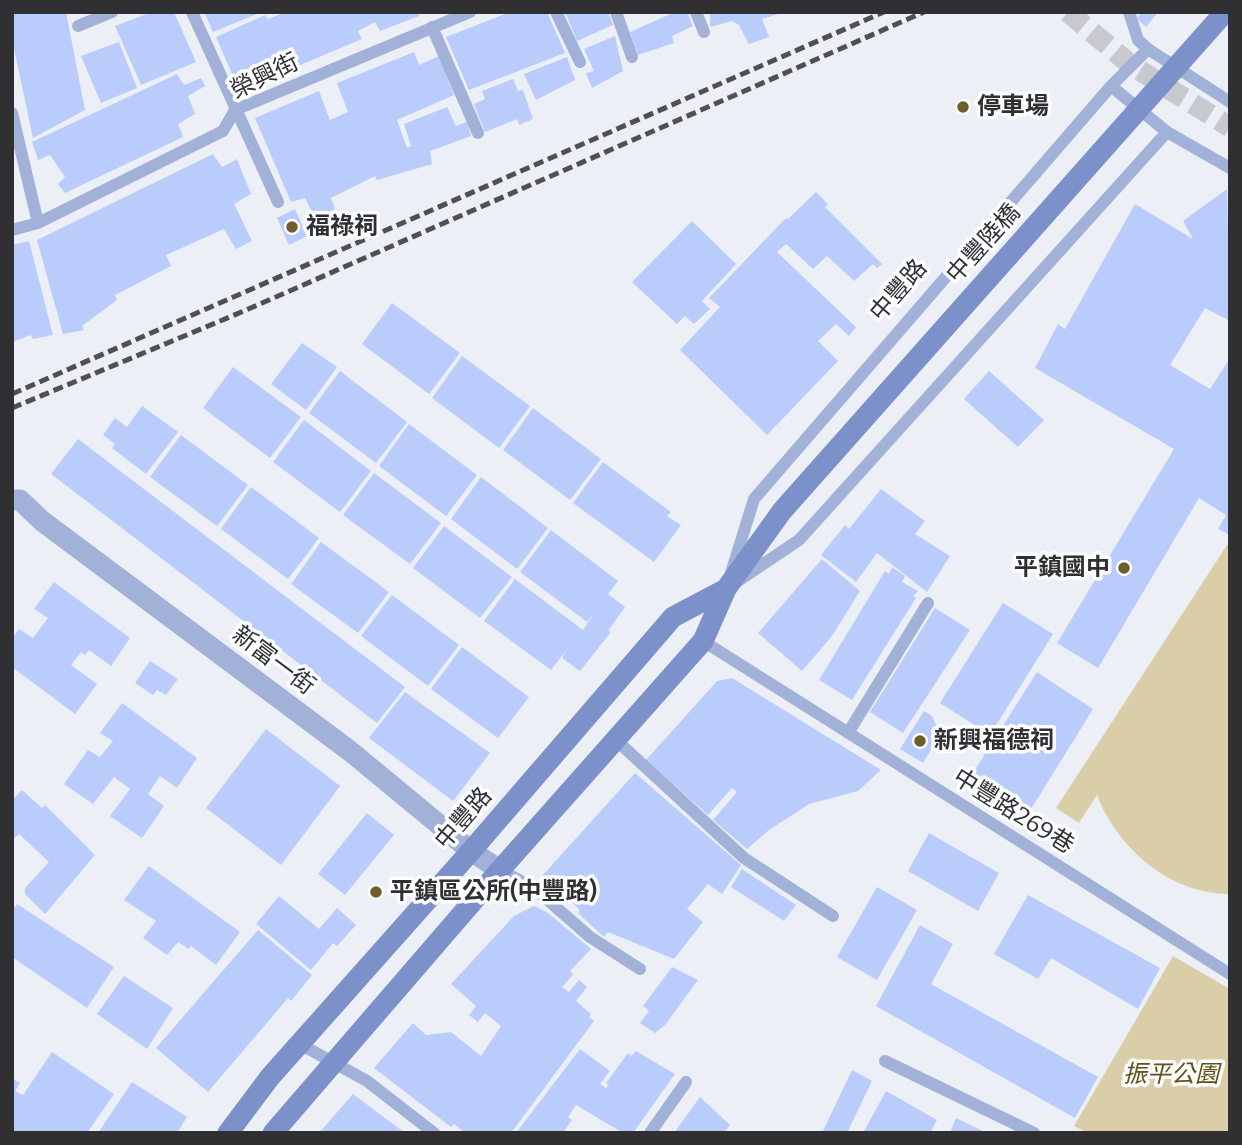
<!DOCTYPE html>
<meta charset="utf-8">
<style>
body{margin:0}
#map{position:relative;width:1242px;height:1145px;overflow:hidden;background:#edeff6;font-family:Bitter,serif}
canvas{display:block}
.frame{position:absolute;inset:0;border:14px solid #303033;pointer-events:none}
</style>
<div id="map">
<canvas width="1242" height="1145"></canvas>
<div class="frame"></div>
</div>
<script>
const ctx = document.querySelector('canvas').getContext('2d');
ctx.lineJoin = 'round';
function paint(path, color) {
  ctx.fillStyle = color;
  ctx.fill(path, 'evenodd');
}
function trace(path, color, width, dash) {
  ctx.strokeStyle = color;
  ctx.lineWidth = width;
  ctx.lineCap = dash ? 'butt' : 'round';
  ctx.setLineDash(dash || []);
  ctx.stroke(path);
}
function write(font, color, halo, rows, align = 'center') {
  ctx.font = font + ' Bitter,"Noto Sans TC",serif';
  ctx.lineWidth = 7;
  ctx.setLineDash([]);
  ctx.textBaseline = 'middle';
  ctx.strokeStyle = halo;
  ctx.fillStyle = color;
  for (const [text, x, y, turn = 0] of rows) {
    ctx.save();
    ctx.translate(x, y);
    ctx.rotate((+turn || 0) * Math.PI / 180);
    ctx.textAlign = isNaN(turn) ? turn : align;
    if (halo) ctx.strokeText(text, 0, 0);
    ctx.fillText(text, 0, 0);
    ctx.restore();
  }
}
paint(new Path2D(`
 M1227,545L1230,546V894C1170,894 1118,849 1097,795L1079,823L1056,808Z
 M1173,956L1230,989V1133H1088L1074,1126Z`), '#dacea8');
paint(new Path2D(`
 M12,12H66L85,110L33,138L12,39Z
 M152,12H174L196,62L141,85L115,26Z
 M204,12H262L213,32Z
 M286,12H418L419,16L380,31L375,22L358,31L362,39L248,87L236,83L216,37L265,15L268,19Z
 M510,12H547L565,53L469,90L446,37Z
 M565,12H608L613,25L577,41Z
 M675,12H687L693,26L672,36L674,43L638,55L630,32Z
 M710,12H782V13L762,19L769,37L749,44L739,25L732,21L710,27Z
 M1141,12H1158L1146,27L1137,19Z
 M615,36L623,71L592,88L586,73L594,71L584,49Z
 M119,42L137,88L101,103L81,56Z
 M414,52L419,65L439,56L454,95L397,120L407,148L411,146L404,124L447,107L456,126L467,122L471,136L430,151L432,164L377,180L375,176L331,198L335,209L324,215L322,211L313,214L305,198L291,202L255,118L319,91L330,120L348,112L337,83Z
 M567,57L575,80L536,100L524,74Z
 M177,74L184,85L201,78L205,86L188,96L195,114L178,124L183,137L65,193L58,184L65,177L50,155L38,160L32,142Z
 M513,79L518,91L523,90L533,119L519,125L517,119L485,132L474,104L485,99L482,91Z
 M213,154L222,167L237,159L251,194L234,204L252,241L236,249L224,229L166,255L171,266L115,295L117,300L82,326L84,330L63,334L37,240Z
 M1227,189L1230,321L1205,308L1170,365L1210,389L1230,358V535L1218,529L1226,515L1199,498L1098,668L1057,643L1174,449L1035,368L1058,324L1065,329L1135,204L1193,239L1183,221Z
 M816,192L828,204L825,207L882,264L877,268L873,264L854,281L827,256L813,269L786,244L777,252L856,327L849,336L836,324L818,341L838,361L767,435L680,350L720,307L709,298L786,218L788,219Z
 M295,209L307,236L289,245L277,218Z
 M692,221L736,264L702,301L710,309L694,324L685,316L677,324L632,282Z
 M29,241L53,335L33,339L31,335L12,342V245Z
 M392,303L460,353L429,394L362,344Z
 M302,343L337,367L306,410L271,384Z
 M462,356L530,406L499,448L432,398Z
 M233,367L301,417L270,458L203,408Z
 M340,371L407,422L376,463L309,413Z
 M989,371L1044,420L1018,447L964,399Z
 M142,406L178,432L146,474L112,448L115,444L103,435L115,418L127,427Z
 M533,408L601,459L570,500L503,450Z
 M304,420L371,471L340,512L273,462Z
 M409,424L477,475L446,516L379,466Z
 M181,435L248,485L217,526L150,477Z
 M78,439L405,687L377,723L51,474Z
 M603,462L671,512L667,516L681,525L654,562L573,503Z
 M374,473L441,523L410,564L343,515Z
 M481,477L548,528L517,569L451,519Z
 M251,487L319,538L288,579L221,529Z
 M881,489L925,521L915,534L950,556L927,592L877,553L856,582L821,555L845,525L849,529Z
 M444,526L512,577L480,618L413,568Z
 M551,530L618,581L608,594L625,607L608,631L611,632L580,671L562,658L568,648L551,670L484,621L515,579L583,630L594,614L587,622L520,572Z
 M321,542L389,592L358,633L291,584Z
 M822,559L860,591L832,636L802,671L758,633Z
 M892,567L905,576L902,582L918,591L913,596L916,598L852,700L819,680L885,571L889,574Z
 M54,582L130,638L111,666L89,650L85,655L81,652L71,665L97,684L75,714L12,667V638L19,629L33,638L48,618L34,609Z
 M392,595L459,645L428,686L361,636Z
 M1003,603L1053,634L990,735L940,703Z
 M935,608L970,630L903,733L870,712Z
 M462,647L529,697L498,738L431,689Z
 M150,661L178,679L166,695L157,690L153,695L135,683Z
 M1037,672L1093,709L1028,814L971,776Z
 M732,678L881,770L858,791L809,804L769,830L747,849L713,820L737,792L732,788L708,815L646,760L717,681Z
 M405,692L490,753L453,801L369,738Z
 M122,703L197,758L177,788L160,776L148,794L164,806L142,838L110,816L130,789L114,777L93,804L64,784L88,750L100,757L113,741L100,733Z
 M924,711L932,716L940,734L923,763L900,749Z
 M266,729L340,786L281,865L206,808Z
 M635,773L741,865L722,894L708,884L687,909L703,922L674,959L608,932L604,937L578,913L580,910L542,876Z
 M22,790L42,808L45,805L95,855L45,914L25,894V888L49,862L19,834L12,840V800Z
 M367,813L394,835L345,895L318,874Z
 M929,833L999,873L978,911L908,871Z
 M149,866L240,932L216,965L191,946L189,949L178,942L167,955L143,938L156,921L124,900Z
 M742,869L796,905L784,921L731,887Z
 M877,887L917,910L877,980L837,957Z
 M1028,895L1160,968L1138,1009L1051,958L1038,979L994,954Z
 M279,896L319,929L337,908L356,925L337,946L333,943L311,970L256,924Z
 M17,904L114,967L87,1008L12,957V911Z
 M534,906L548,913L591,949L570,971L573,975L562,987L569,992L579,980L587,987L576,1001L591,1014L589,1017L594,1021L511,1133H465L454,1124L451,1127L374,1068L413,1023L426,1035L451,1032L481,1056L501,1026L485,1013L478,1022L469,1015L476,1006L451,984L514,916Z
 M920,925L953,944L931,984L1098,1077L1075,1118L876,1006Z
 M258,930L312,975L291,1001L288,998L208,1092L156,1048Z
 M672,967L698,980L665,1025L655,1033L640,1023L649,1011L643,1006Z
 M124,976L173,1008L147,1049L97,1014Z
 M580,1049L610,1071L600,1084L606,1088L609,1085L606,1083L628,1053L631,1056L636,1051L675,1074L633,1133H623L576,1105L568,1117L572,1120L563,1133H516Z
 M52,1052L114,1094L87,1133H12V1078L20,1083L15,1091L23,1095Z
 M852,1070L872,1081L847,1133H822Z
 M132,1082L187,1117L177,1133H98Z
 M886,1091L937,1120L930,1133H863Z
 M353,1094L405,1133H319Z
 M700,1097L730,1125L725,1131L728,1133H674Z
 M956,1118L987,1133H950Z`), '#baccfb');
trace(new Path2D(`
 M1068,12L1131,65L1230,127`), '#c7c9cf', 21, [21, 10]);
trace(new Path2D(`
 M192,12L278,202
 M556,12L580,62
 M616,12L632,57
 M696,12L704,32
 M1129,12L1138,40L1148,49L1230,102
 M78,26L112,12
 M432,27L478,133
 M1111,86L1167,132
 M12,113L38,223
 M12,230L38,223L223,131L235,110L470,12
 M731,573L754,499L1111,86L1148,49
 M738,581L799,540L1167,132L1230,168
 M703,641L1230,974
 M848,733L928,603
 M616,740L744,858L833,916
 M500,870L534,888L590,937L640,969
 M300,1044L367,1081L434,1133
 M885,1061L1034,1133
 M650,1133L686,1082`), '#a2b1d7', 12);
trace(new Path2D(`
 M12,500H20L42,521L350,751L471,851L500,870`), '#a2b1d7', 21);
trace(new Path2D(`
 M228,1133L270,1077L471,851L673,617L726,589
 M273,1133L500,870L703,641L726,589L782,511L1225,12`), '#7c91ca', 21);
trace(new Path2D(`
 M12,394L884,12
 M12,408L244,311L924,12`), '#4f5053', 5, [10, 5]);
for (const [x, y, r, color] of [
 [963,107,7,"#6d5e2b"],
 [292,227,7,"#6d5e2b"],
 [1124,568,7,"#6d5e2b"],
 [920,741,7,"#6d5e2b"],
 [376,892,7,"#6d5e2b"]
]) {
  const dot = new Path2D();
  dot.arc(x, y, r, 0, 2 * Math.PI);
  ctx.fillStyle = color;
  ctx.fill(dot);
  trace(dot, '#fcfdfe', 2.5);
}
write('24px', '#303033', '#fcfdfe', [
 ["榮興街",265,77,-26],
 ["中豐陸橋",984,244,-48],
 ["中豐路",899,291,-49],
 ["新富一街",273,661,37],
 ["中豐路269巷",1013,812,32],
 ["中豐路",464,819,-49]
]);
write('bold 24px', '#303033', '#fcfdfe', [
 ["停車場",977,107],
 ["福祿祠",306,227],
 ["平鎮國中",1110,568,"right"],
 ["新興福德祠",934,741],
 ["平鎮區公所(中豐路)",390,892]
], 'left');
write('italic 24px', '#625116', '#fcfdfe', [
 ["振平公園",1171,1075]
]);
</script>
